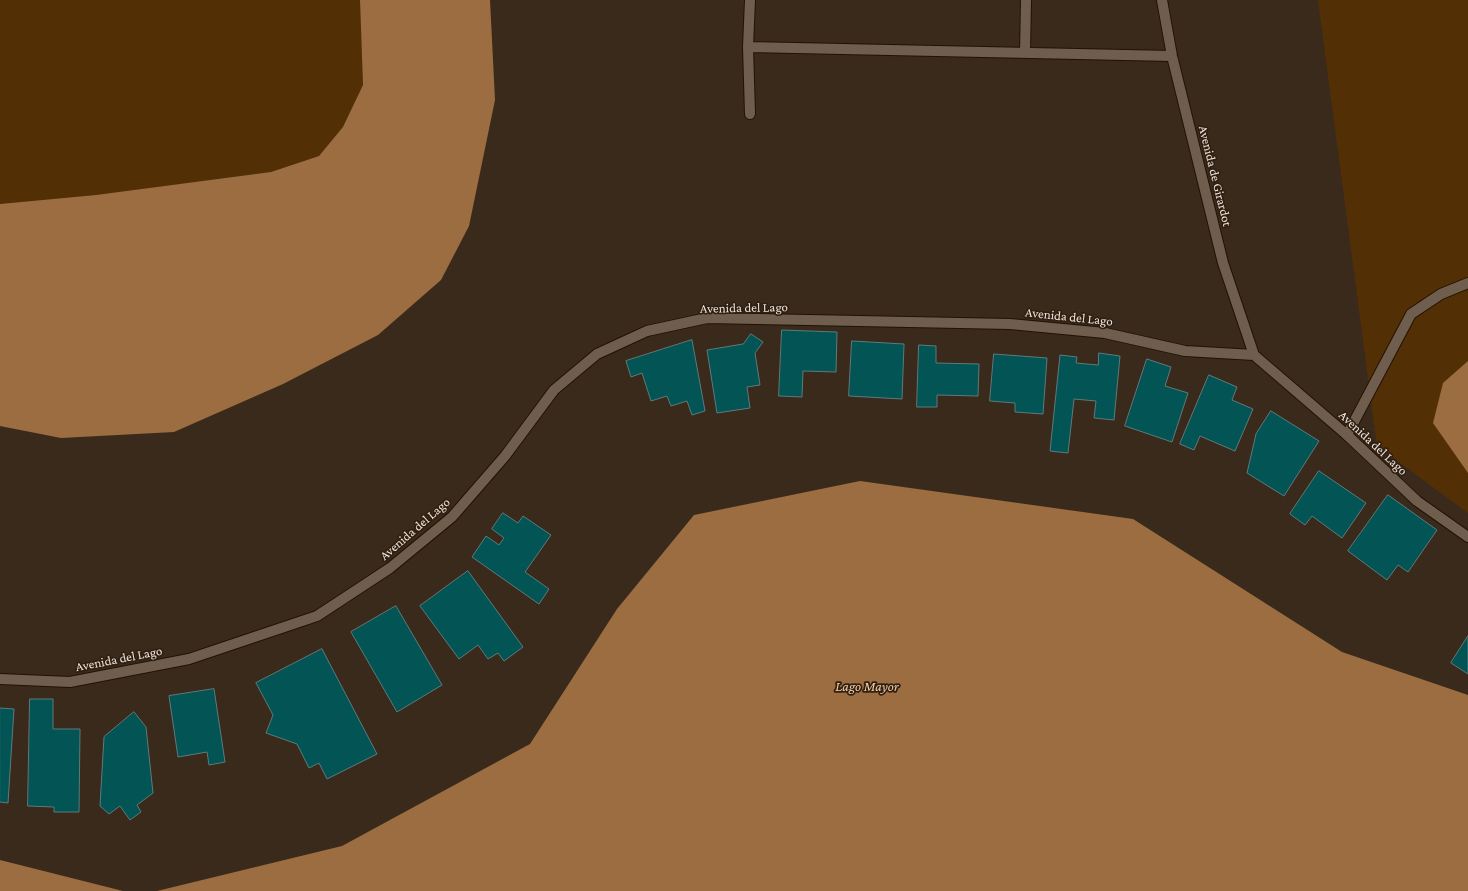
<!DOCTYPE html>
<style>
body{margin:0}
canvas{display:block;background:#3a2a1c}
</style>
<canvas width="1468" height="891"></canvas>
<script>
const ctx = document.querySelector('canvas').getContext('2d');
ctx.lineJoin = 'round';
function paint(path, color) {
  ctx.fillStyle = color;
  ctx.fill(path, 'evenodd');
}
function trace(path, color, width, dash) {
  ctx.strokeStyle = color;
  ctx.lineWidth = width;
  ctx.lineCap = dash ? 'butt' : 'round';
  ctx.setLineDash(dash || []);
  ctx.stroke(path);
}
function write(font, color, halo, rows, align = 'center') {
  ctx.font = font + ' "Crimson Pro",serif';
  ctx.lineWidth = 3.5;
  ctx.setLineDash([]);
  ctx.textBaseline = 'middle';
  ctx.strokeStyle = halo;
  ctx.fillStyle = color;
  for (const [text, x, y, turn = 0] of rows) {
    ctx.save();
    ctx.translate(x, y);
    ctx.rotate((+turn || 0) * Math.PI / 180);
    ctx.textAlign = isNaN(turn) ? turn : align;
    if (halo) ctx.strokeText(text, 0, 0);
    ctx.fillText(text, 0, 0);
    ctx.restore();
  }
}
paint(new Path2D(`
 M0,0H360L363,85L343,128L319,156L271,172L96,195L0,204Z
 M1318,0H1468V513L1377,446Z`), '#532f05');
paint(new Path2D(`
 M360,0H490L495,100L469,226L441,280L378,335L283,384L174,432L61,438L0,426V204L96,195L271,172L319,156L343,127L363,85Z
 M1468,361V473L1433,423L1443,383Z
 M860,481L1133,519L1342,652L1468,695V891H157L342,846L530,744L617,609L694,515Z
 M0,860L123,891H0Z`), '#9c6d41');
const building = new Path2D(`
 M782,330L837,332L836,372L803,371L802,397L779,396Z
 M751,334L763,342L755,353L760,385L747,387L750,408L717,413L707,350L743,344Z
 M692,340L705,411L692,415L687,401L671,406L667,396L651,401L642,373L631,377L626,361Z
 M852,341L904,344L902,399L849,396Z
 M919,345L936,346V363L979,364L978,396L937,395V407H917Z
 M1099,353L1120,356L1114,420L1094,418L1096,401L1074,399L1068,453L1050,451L1060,355L1077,357L1076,363L1098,365Z
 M994,354L1047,358L1043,414L1015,412V403L990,401Z
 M1147,359L1171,367L1165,386L1188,393L1172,442L1125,426Z
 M1209,375L1237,387L1232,400L1253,409L1235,451L1200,436L1194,450L1180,444Z
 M1271,411L1319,441L1284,496L1247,473L1256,434Z
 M1319,471L1366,503L1342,538L1312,516L1305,525L1290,514Z
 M1388,495L1437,530L1408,572L1398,565L1387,580L1348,551Z
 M503,513L518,523L523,516L551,535L525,572L549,589L539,604L472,557L486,536L499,545L504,538L492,529Z
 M468,571L523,647L504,661L498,653L488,659L478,645L459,659L420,606Z
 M396,606L442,685L397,712L351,632Z
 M1468,636V674L1451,663Z
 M322,649L377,754L327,779L319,763L309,768L297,744L266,733L273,715L256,683Z
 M214,689L225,762L209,765L207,752L178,757L169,696Z
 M30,699H53V729H80L79,812H54V807L28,806Z
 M0,708L14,709L8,803L0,802Z
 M134,712L146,727L153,793L137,805L141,812L130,820L120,806L109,814L100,806L104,737Z`);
paint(building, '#035455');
trace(building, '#5d7a7b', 1);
const service = new Path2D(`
 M1347,435L1411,314L1441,294L1468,283`);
const minor = new Path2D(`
 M1162,0L1172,56L1223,263L1254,355
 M748,47L1172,56
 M1025,53L1026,0
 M750,114L748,47L750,0
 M0,679L70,682L189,659L317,616L390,568L452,517L505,456L554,390L597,354L647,331L707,318L1010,324L1105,333L1185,351L1254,355L1347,435L1417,501L1468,537`);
trace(service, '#211205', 12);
trace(minor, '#211205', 12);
trace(service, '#6f5e4e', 10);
trace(minor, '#6f5e4e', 10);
write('13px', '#ede3da', '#302012', [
 ["Avenida de Girardot",1215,176,76],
 ["Avenida del Lago",744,308,-1],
 ["Avenida del Lago",1069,317,6],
 ["Avenida del Lago",1373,443,43],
 ["Avenida del Lago",415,529,-41],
 ["Avenida del Lago",119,659,-11]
]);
write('italic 14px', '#f5cba5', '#302012', [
 ["Lago Mayor",867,687]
]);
</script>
